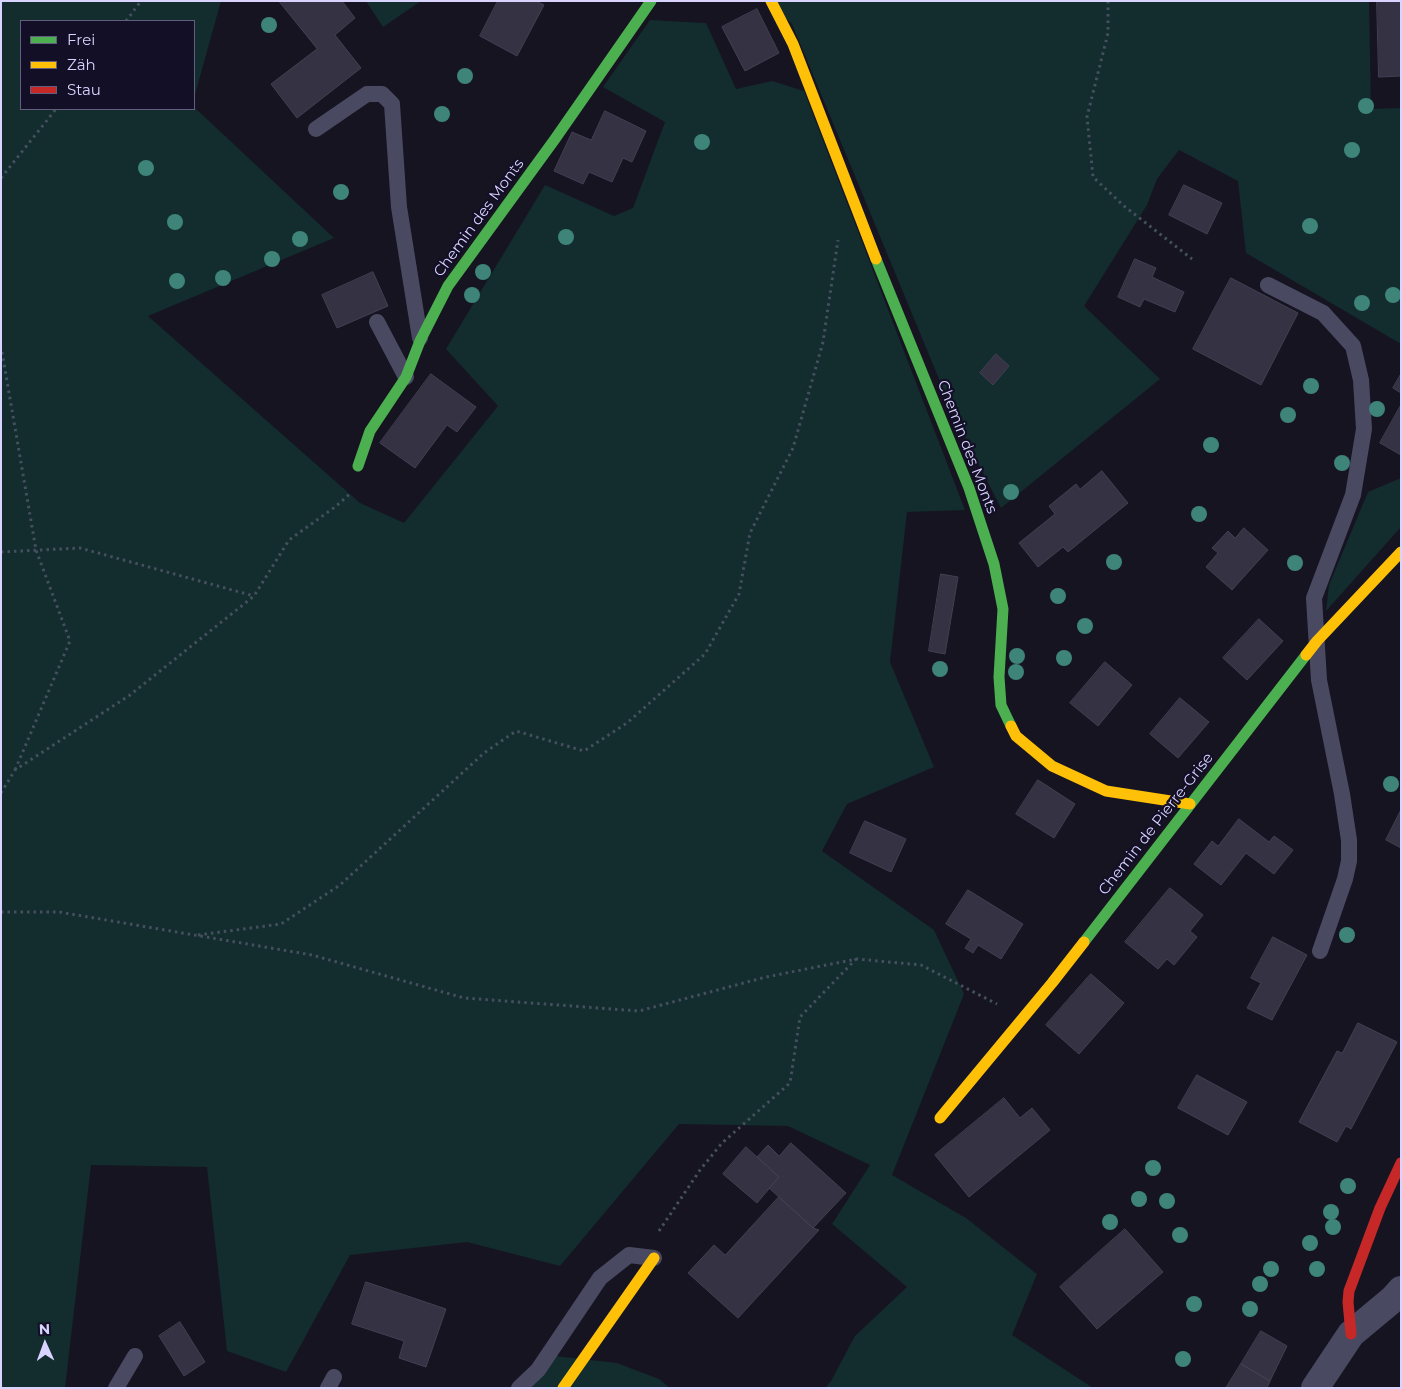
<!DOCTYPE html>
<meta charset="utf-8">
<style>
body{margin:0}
#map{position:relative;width:1402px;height:1389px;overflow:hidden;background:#161421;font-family:Montserrat,sans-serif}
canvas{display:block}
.frame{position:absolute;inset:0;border:2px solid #d9d4ff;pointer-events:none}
.legend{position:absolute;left:20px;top:20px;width:175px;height:90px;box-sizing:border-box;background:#130f26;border:1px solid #625e7d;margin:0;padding:6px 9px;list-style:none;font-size:15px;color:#d9d4ff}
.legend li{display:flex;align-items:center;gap:10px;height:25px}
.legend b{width:25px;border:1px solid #625e7d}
.north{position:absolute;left:20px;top:1319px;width:50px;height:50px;-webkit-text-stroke:4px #130f26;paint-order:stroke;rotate:358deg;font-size:14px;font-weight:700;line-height:20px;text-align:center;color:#d9d4ff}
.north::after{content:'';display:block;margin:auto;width:18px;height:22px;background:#d9d4ff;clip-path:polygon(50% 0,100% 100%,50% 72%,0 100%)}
</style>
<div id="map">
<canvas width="1402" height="1389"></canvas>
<div class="frame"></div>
<ul class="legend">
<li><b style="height:6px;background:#4caf50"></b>Frei</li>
<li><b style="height:6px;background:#ffc107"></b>Zäh</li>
<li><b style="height:6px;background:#c62828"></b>Stau</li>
</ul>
<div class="north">N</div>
</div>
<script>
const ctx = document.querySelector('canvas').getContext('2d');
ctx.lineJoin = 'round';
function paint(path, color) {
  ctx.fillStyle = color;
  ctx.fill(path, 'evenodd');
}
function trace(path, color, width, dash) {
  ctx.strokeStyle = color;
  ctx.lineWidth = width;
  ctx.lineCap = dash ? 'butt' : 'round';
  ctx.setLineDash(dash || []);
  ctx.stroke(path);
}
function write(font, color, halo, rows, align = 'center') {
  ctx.font = font + ' Montserrat,sans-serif';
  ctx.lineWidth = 4.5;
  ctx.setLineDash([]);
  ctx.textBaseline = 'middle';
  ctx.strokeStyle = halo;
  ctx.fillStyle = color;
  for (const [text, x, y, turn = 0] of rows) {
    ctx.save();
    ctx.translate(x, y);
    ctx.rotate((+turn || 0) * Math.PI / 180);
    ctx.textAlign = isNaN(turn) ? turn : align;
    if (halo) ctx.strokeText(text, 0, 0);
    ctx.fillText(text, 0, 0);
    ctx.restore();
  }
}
paint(new Path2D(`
 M1,1H221L194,98V21H21V109H194V107L334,238L148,316L360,503L404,523L498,406L446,349L545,185L614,216L633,208L665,122L603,87L650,20L706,23L736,89L772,81L804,91L965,510L907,512L890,662L934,767L847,804L822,851L934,930L964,994L892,1175L966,1218L1037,1274L1012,1335L1093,1388H825L831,1381L855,1336L907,1287L832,1224L870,1165L788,1126L679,1124L560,1266L467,1242L350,1255L286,1372L227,1351L207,1167L91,1165L65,1388H1Z
 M366,1H421L383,27Z
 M767,1H1369L1371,109L1401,108V344L1246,253L1238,181L1179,150L1157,179L1147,205L1084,306L1160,379L1001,508L956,420L792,24Z
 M1401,478V527L1326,611L1329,585L1368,492Z
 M555,1356L617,1363L659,1379L670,1388H523Z`), '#132c2d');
const building = new Path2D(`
 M279,1H342L355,18L335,35L361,68L297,118L271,84L317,49Z
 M498,1H536L544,5L517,56L480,36Z
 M1377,1H1401V76L1379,77Z
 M757,9L779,53L745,71L722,27Z
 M605,111L646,131L632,162L623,158L612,182L589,172L583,184L554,171L572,132L591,140Z
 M1184,185L1222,203L1207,234L1169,215Z
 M1135,259L1156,268L1152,277L1184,292L1175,312L1144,299L1140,307L1118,297Z
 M373,272L388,306L337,328L322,295Z
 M1231,278L1298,313L1261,385L1193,349Z
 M996,354L1009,366L993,385L980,373Z
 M431,374L476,407L457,432L447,425L415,468L380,443Z
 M1401,374V393L1393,388Z
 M1401,405V455L1380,443Z
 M1102,471L1128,503L1068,552L1063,547L1038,567L1019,543L1055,514L1049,506L1076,484L1080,489Z
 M1244,528L1268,550L1232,590L1206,567L1218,553L1212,548L1228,531L1235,538Z
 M941,574L958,577L945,654L929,651Z
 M1259,619L1283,641L1247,680L1223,658Z
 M1105,662L1132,685L1098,726L1070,703Z
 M1180,698L1209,722L1178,758L1150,734Z
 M1038,780L1075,804L1054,838L1016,814Z
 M1401,810V848L1386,840Z
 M1239,819L1269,842L1274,836L1293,850L1274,874L1246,853L1221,885L1194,864L1212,841L1218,846Z
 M865,821L906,839L891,872L850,853Z
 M1170,888L1203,915L1190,931L1197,937L1174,965L1167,959L1158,969L1125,942Z
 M968,890L1023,924L1001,959L978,945L973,953L965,948L971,939L946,924Z
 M1273,937L1307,955L1272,1020L1247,1008L1261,983L1251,978Z
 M1091,974L1124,1003L1079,1054L1046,1025Z
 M1358,1023L1397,1042L1351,1129L1346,1126L1337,1142L1299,1122L1337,1051L1342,1053Z
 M1197,1075L1247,1102L1228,1135L1178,1108Z
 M1004,1098L1020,1118L1032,1108L1050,1130L969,1197L935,1155Z
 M791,1143L846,1193L813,1228L769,1188L779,1177L757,1157L768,1145L779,1156Z
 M746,1147L779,1177L757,1203L723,1174Z
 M779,1197L813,1228L819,1230L738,1318L688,1273L714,1245L725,1255Z
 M1125,1229L1163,1272L1097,1329L1060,1287Z
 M366,1282L446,1309L426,1367L399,1358L404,1341L352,1324Z
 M180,1322L205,1362L184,1376L159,1336Z
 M1261,1331L1287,1346L1270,1381L1241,1364Z
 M1241,1364L1270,1381L1267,1388H1226Z`);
paint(building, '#343243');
trace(building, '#433f54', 1);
trace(new Path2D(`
 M1108,1V33L1087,117L1093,177L1124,206L1192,259
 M126,21L141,1
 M1,178L56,109
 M2,352L36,550L70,641L15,770
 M1,552L80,548L254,596
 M1,793L15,770L130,695L254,596L289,540L335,507L351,493
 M1,912H59L312,955L464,998L639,1011L766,977L857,959L921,965L997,1004
 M198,935L281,924L340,885L484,753L516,731L584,751L627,723L705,654L739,594L750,533L793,448L823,342L838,240
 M659,1231L700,1170L722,1143L790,1083L800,1017L856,959`), '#44505f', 3, [2.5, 4]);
trace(new Path2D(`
 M316,129L367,94H382L392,104L399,207L420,338
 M1268,285L1323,313L1353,346L1361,380L1364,429L1353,495L1314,598L1319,680L1342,794L1349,840V861L1345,879L1320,951
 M377,322L406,377
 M116,1388L135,1356
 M328,1388L334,1377
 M519,1388L538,1370L600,1278L629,1255L654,1258`), '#4a4962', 16);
trace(new Path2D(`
 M1315,1388L1351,1334L1393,1299L1401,1290`), '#4a4962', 28);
trace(new Path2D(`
 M876,259L969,488L994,564L1003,609L999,677L1001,705L1011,726
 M358,466L370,431L406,377L420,341L448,286L555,139L651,1
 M1084,942L1306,655`), '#4caf50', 11);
trace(new Path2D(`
 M771,1L793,44L876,259
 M1306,655L1317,641L1401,552
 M1011,726L1016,736L1052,766L1106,791L1190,804
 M940,1118L1052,983L1084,942
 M563,1388L654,1258`), '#ffc107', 11);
trace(new Path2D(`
 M1351,1334L1348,1302L1349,1291L1380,1208L1401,1163`), '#c62828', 11);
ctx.fillStyle = '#3e8478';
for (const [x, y] of [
 [269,25],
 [465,76],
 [1366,106],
 [442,114],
 [702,142],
 [1352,150],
 [146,168],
 [341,192],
 [175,222],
 [1310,226],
 [566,237],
 [300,239],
 [272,259],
 [483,272],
 [223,278],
 [177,281],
 [472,295],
 [1393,295],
 [1362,303],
 [1311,386],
 [1377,409],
 [1288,415],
 [1211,445],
 [1342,463],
 [1011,492],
 [1199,514],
 [1114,562],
 [1295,563],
 [1058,596],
 [1085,626],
 [1017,656],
 [1064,658],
 [940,669],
 [1016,672],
 [1391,784],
 [1347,935],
 [1153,1168],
 [1348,1186],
 [1139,1199],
 [1167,1201],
 [1331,1212],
 [1110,1222],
 [1333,1227],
 [1180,1235],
 [1310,1243],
 [1271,1269],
 [1317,1269],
 [1260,1284],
 [1194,1304],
 [1250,1309],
 [1183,1359]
]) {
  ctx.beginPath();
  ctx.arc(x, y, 8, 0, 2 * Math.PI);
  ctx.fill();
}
write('15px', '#d9d4ff', '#130f26', [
 ["Chemin des Monts",479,218,-54],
 ["Chemin des Monts",967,447,69],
 ["Chemin de Pierre-Grise",1156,824,-52]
]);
</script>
